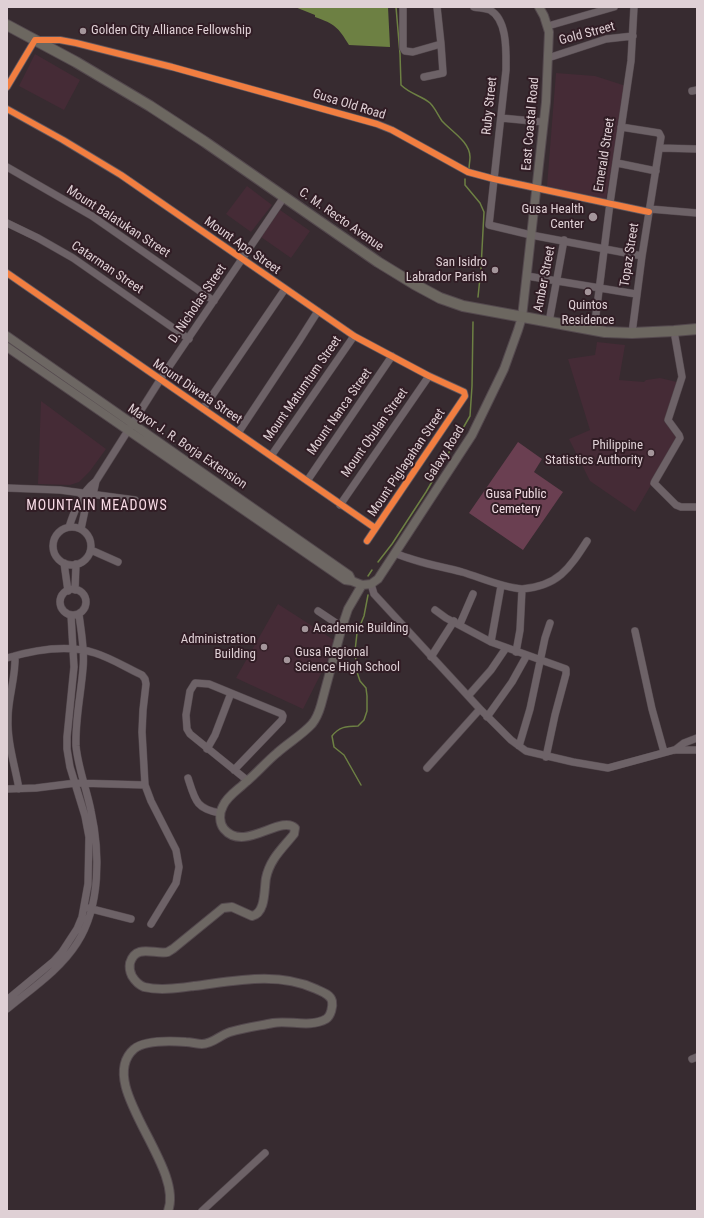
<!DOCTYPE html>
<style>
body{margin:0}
#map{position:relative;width:704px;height:1218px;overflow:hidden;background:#372b30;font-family:"Roboto Condensed",sans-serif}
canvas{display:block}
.frame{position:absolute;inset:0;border:8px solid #dfd0d5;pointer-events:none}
</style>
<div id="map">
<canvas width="704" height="1218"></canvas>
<div class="frame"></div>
</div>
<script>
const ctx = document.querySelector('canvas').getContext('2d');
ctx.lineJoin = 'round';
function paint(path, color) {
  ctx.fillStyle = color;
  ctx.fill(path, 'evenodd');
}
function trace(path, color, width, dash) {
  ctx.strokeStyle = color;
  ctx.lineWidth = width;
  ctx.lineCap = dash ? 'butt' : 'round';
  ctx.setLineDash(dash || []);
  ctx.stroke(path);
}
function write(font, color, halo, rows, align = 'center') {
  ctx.font = font + ' "Roboto Condensed",sans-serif';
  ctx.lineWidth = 4;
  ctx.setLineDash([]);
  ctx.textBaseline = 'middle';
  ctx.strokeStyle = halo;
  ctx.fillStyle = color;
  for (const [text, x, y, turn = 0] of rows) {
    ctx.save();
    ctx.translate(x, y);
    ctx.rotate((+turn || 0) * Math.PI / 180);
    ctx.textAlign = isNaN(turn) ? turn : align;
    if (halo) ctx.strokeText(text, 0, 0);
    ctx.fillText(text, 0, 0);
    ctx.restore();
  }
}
paint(new Path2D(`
 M35,54L80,80L64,110L19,86Z
 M556,73L595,76L626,86L606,199L547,186Z
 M247,186L272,205L251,232L226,214Z
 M280,210L310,231L291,258L261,237Z
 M597,342L625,345L619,380L644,382L646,380L660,378L677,382L664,421L676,436L677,441L635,512L590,481L569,439L590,430L568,359L595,355Z
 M41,401L106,449L90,471L79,482L70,485L38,484Z
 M278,604L337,642L303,709L236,678Z`), '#452b36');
paint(new Path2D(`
 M518,442L542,459L534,472L563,492L523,550L469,513Z`), '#6a3f51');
paint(new Path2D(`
 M295,7H388L390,47L349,45C338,27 335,24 315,17V15Z`), '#6d8043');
trace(new Path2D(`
 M396,7L400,54L401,85C410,94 422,96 430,103C435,108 438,115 442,121C451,131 470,142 470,157C470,161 469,165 469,169
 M465,179V185L480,203L484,212L481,268L478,297
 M378,562L392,544L426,492L470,416L472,386L473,322
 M368,576L372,570
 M361,785L344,755L334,747L332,736C339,727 346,726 358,726L364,720L367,711V696L366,688L360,681L357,672L355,651L357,633L364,616L368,595`), '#6d8043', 1.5);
const minor = new Path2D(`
 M403,7V48L405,51L413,52L441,44
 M474,7C479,8 485,8 490,10C508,20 506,53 506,70L489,225L531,235L642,256
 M548,26L614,7
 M548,58L606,39L633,36
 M424,77L443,73L441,44L437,7
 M7,87L35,40H60L76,43L172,67L377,124L392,130L468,172L494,179L649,212
 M692,91L697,90
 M7,109L63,140L121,175L354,336L429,376L464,392L465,396L367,541
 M501,118L543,122
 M621,127L659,133L661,137L642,256L632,333
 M660,148L697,149
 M617,163L656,171
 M7,167L92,216L214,301
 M650,209L697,213
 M7,223L38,238L73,258L189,339
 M7,273L375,528
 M527,276L636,294
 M549,322L564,240
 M594,330L610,203L631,61L634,7
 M674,331L682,377L668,420L679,435L680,438L655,481L654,483L676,505L681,507H697
 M203,409L285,289
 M238,433L299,341L318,311
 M271,456L354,336
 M307,481L392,356
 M7,488L60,490L135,500
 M340,505L429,376
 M69,527C75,509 81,493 96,481
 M53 546a19 19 0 1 1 38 0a19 19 0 1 1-38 0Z
 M81,529L85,510L94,490L96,481L160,380L284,197
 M91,550L118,562
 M395,553C417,563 440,566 462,572C482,578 501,587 522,589L520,630L516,652
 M64,563L68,591
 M371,584L374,594L480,709L511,740L526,751L573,762L608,768L674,750H697
 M522,589C558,586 569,569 587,541
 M60 602a13 13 0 1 1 26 0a13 13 0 1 1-26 0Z
 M75,590L76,564
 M435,610L446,618L491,642L566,669V674L555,715L546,757
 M318,611L342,627
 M460,624L473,594
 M635,631L652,709L664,752
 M491,642L501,586
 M15,656C16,677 8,697 8,718C7,742 15,766 19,789
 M431,657L454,621
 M7,658C34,650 67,644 95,653C111,658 127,668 142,675L145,679L146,684L143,710L142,732L145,785L151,801L176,850L179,867L176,883L151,924
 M468,696L491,670L506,648
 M487,717L512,682L527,655
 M519,746L530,709L545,638L550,623
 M207,749L215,735L231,693
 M675,750L684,743L697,738
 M427,768L480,709
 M234,770L282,720L283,716L282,714L209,684L195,683L190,691L186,715L187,729L190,734L248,781
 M188,778C195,800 196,809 220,813
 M7,789L36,788L76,783L145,785
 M88,908L131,919
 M7,1000L54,961L62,952L77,929L82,917L88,884L89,837L85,816L70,767L67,749V737L74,667L71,615
 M7,1009C31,989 60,970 77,943C101,906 100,852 91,811C87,790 78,768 76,746C75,720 81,694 83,668C85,650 81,632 79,614
 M692,1059L697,1057
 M202,1211L265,1153`);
const major = new Path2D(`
 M7,336L349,575L352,581
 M7,347L345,580L352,581L362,585L371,584L378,579L395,553L472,435L504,369L518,330L522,317L546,102L549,32L544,16L539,7
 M168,1211C185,1166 94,1084 134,1049C145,1040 172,1041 186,1042C191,1042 197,1044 202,1044C213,1044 220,1035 230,1032C244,1028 258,1026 273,1023C289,1020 310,1028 326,1019C331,1016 333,1006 332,1001C330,994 322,992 316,989C278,971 234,981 194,986C179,988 160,991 144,987C139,985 135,981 132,976C130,972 129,968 130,963C136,943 155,955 168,952C169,951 173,949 174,948L223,908L232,907L252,916C266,913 264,889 266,878C270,859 282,849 294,834L295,828C281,814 244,853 224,829C219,823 219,813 223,806C227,796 239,789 246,782C257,773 266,762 277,753C288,743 302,735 312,724C317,718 319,712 321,705L342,627L348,609L362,585`);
const highway = new Path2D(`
 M7,25L76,62L150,106L205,142L378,262L414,284L440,298L463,306L605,332L632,333L674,331L697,329`);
trace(minor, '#54494e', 8);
trace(major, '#54494e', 10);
trace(highway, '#54494e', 12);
trace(minor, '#6d6267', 7);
trace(major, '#6d6763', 8);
trace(highway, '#6c6760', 10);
trace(new Path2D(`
 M7,87L35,40H60L76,43L172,67L377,124L392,130L468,172L494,179L649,212
 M7,109L63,140L121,175L354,336L429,376L464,392L465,396L367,541
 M7,273L375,528`), '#f27e40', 6);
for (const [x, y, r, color] of [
 [83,31,4,"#a4969b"],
 [593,217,5,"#a4969b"],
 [495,270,4,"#a4969b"],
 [588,292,4,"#a4969b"],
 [651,453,4,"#a4969b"],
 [305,629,4,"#a4969b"],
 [264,647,4,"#a4969b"],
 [287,660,4,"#a4969b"]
]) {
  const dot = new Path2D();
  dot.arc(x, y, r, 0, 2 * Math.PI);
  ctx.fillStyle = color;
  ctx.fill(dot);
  trace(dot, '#311d25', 1.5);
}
write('13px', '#dfd0d5', '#311d25', [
 ["Golden City Alliance Fellowship",91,31,"left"],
 ["Gusa Health",584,210],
 ["Center",584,225],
 ["San Isidro",487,263],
 ["Labrador Parish",487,278],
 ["Quintos",588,306,"center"],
 ["Residence",588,321,"center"],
 ["Philippine",643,446],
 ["Statistics Authority",643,461],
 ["Academic Building",313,629,"left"],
 ["Administration",256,640],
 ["Building",256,655],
 ["Gusa Regional",295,653,"left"],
 ["Science High School",295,668,"left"]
], 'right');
write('13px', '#dfd0d5', '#311d25', [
 ["Gold Street",587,34,-15],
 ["Gusa Old Road",349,105,17],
 ["Ruby Street",490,106,-84],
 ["East Coastal Road",531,124,-85],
 ["Emerald Street",605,155,-81],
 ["C. M. Recto Avenue",341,220,35],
 ["Mount Balatukan Street",118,222,33],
 ["Mount Apo Street",242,246,35],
 ["Topaz Street",630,255,-81],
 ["Catarman Street",107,268,34],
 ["Amber Street",545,279,-79],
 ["D. Nicholas Street",198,304,-56],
 ["Mount Matumtum Street",303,389,-55],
 ["Mount Diwata Street",197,392,34],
 ["Mount Nanca Street",340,412,-55],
 ["Mount Obulan Street",375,433,-55],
 ["Mayor J. R. Borja Extension",187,447,34],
 ["Galaxy Road",445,454,-58],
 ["Mount Piglagahan Street",407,463,-56]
]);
write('13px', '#f3dee5', '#311d25', [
 ["Gusa Public",516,495],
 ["Cemetery",516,510]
]);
ctx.letterSpacing = '1px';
write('14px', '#f8dbe6', '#311d25', [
 ["MOUNTAIN MEADOWS",97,506]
]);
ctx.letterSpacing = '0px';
</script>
